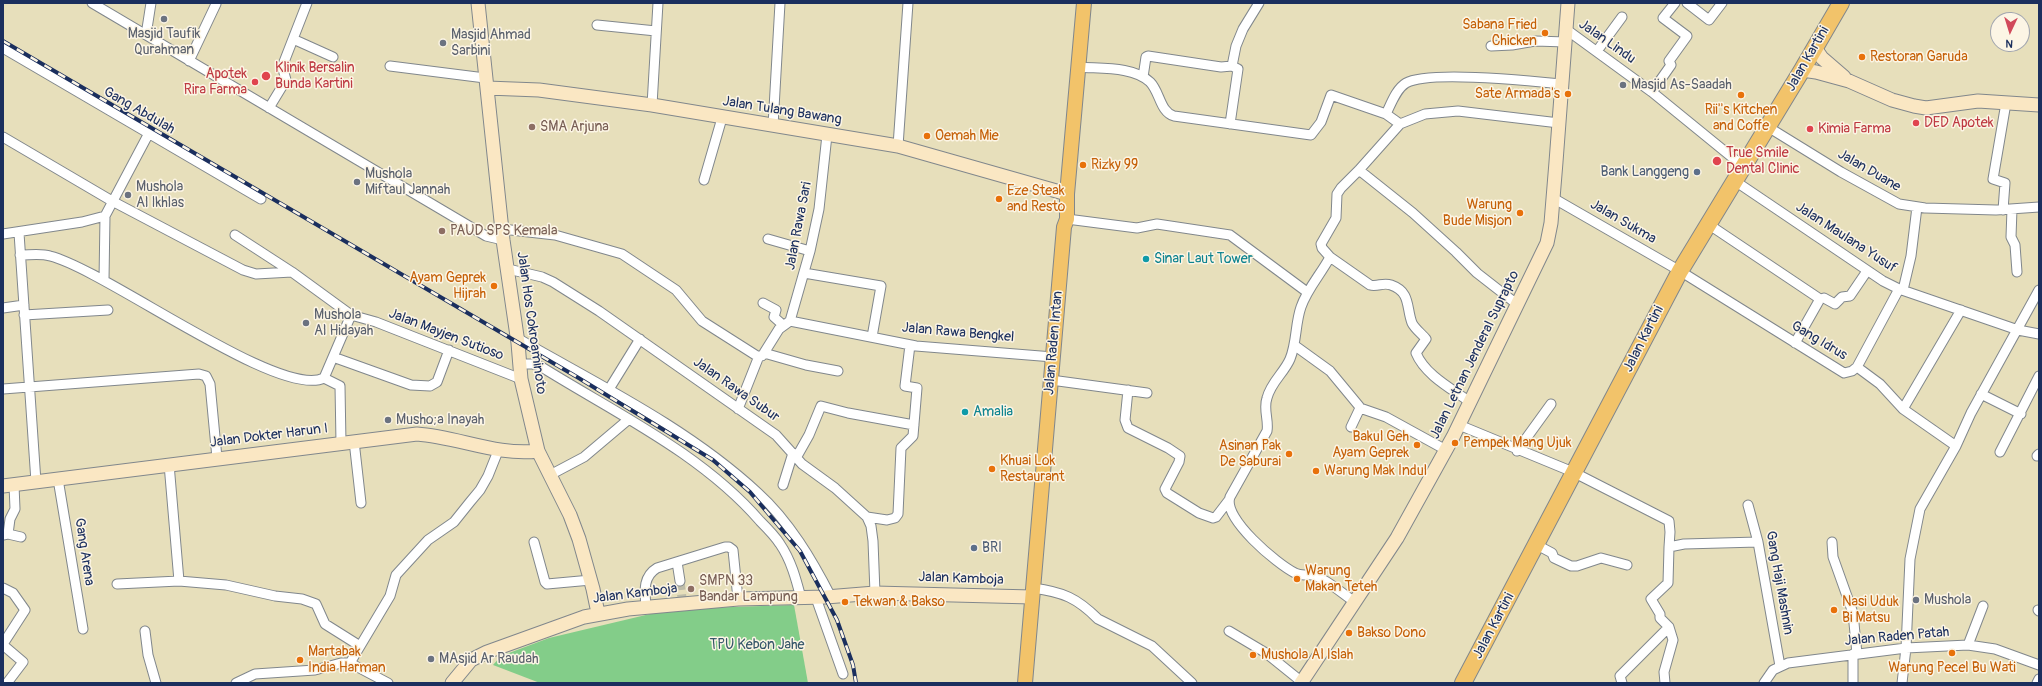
<!DOCTYPE html>
<style>
body{margin:0}
#map{position:relative;width:2042px;height:686px;overflow:hidden;background:#e7dfbb;font-family:Pangolin,sans-serif}
canvas{display:block}
.frame{position:absolute;inset:0;border:4px solid #1b2f5e;pointer-events:none}
.north{position:absolute;left:1990px;top:12px;width:40px;height:40px;box-sizing:border-box;background:#fcf5e5;border:1px solid #a2a6af;border-radius:50%;rotate:184deg;font-size:11px;font-weight:700;line-height:16px;text-align:center;color:#1b2f5e}
.north::after{content:'';display:block;margin:auto;width:14px;height:18px;background:#d1495b;clip-path:polygon(50% 0,100% 100%,50% 72%,0 100%)}
</style>
<div id="map">
<canvas width="2042" height="686"></canvas>
<div class="frame"></div>
<div class="north">N</div>
</div>
<script>
const ctx = document.querySelector('canvas').getContext('2d');
ctx.lineJoin = 'round';
function paint(path, color) {
  ctx.fillStyle = color;
  ctx.fill(path, 'evenodd');
}
function trace(path, color, width, dash) {
  ctx.strokeStyle = color;
  ctx.lineWidth = width;
  ctx.lineCap = dash ? 'butt' : 'round';
  ctx.setLineDash(dash || []);
  ctx.stroke(path);
}
function write(font, color, halo, rows, align = 'center') {
  ctx.font = font + ' Pangolin,sans-serif';
  ctx.lineWidth = 3;
  ctx.setLineDash([]);
  ctx.textBaseline = 'middle';
  ctx.strokeStyle = halo;
  ctx.fillStyle = color;
  for (const [text, x, y, turn = 0] of rows) {
    ctx.save();
    ctx.translate(x, y);
    ctx.rotate((+turn || 0) * Math.PI / 180);
    ctx.textAlign = isNaN(turn) ? turn : align;
    if (halo) ctx.strokeText(text, 0, 0);
    ctx.fillText(text, 0, 0);
    ctx.restore();
  }
}
paint(new Path2D(`
 M794,605L808,683H540L493,665L501,656L549,638L671,609Z`), '#83cd89');
trace(new Path2D(`
 M680,581L682,598`), '#bebca8', 9, [9, 4.5]);
const street = new Path2D(`
 M92,3L486,236L503,240
 M1687,3L1709,20L1722,3
 M597,25L656,31
 M1567,30L1652,92L1744,167
 M146,35L151,3
 M293,39L333,57
 M1491,46L1512,45L1535,41L1566,42
 M3,48L261,199
 M1597,51L1622,17
 M189,61L216,4
 M390,66L485,78
 M1232,66L1236,46L1243,29L1259,3
 M1078,67C1100,69 1133,66 1150,82C1160,92 1160,112 1174,116L1311,135L1321,122L1331,95L1386,114L1400,124
 M1143,77L1146,57L1148,56L1221,67L1232,66L1238,69L1230,124
 M1652,92L1671,65L1669,61L1687,36L1663,18L1675,3
 M652,105L658,3
 M269,108L286,80L283,69L284,62L307,3
 M1386,114C1391,104 1396,89 1406,83C1428,70 1533,81 1562,84
 M773,126L780,3
 M1768,127L1841,172L1899,204L1925,208L1996,210L2039,207
 M3,137L112,201L243,270L256,274L292,272L351,315L376,322L521,379
 M898,146L908,3
 M1359,170L1413,213L1456,252L1477,273L1518,305
 M704,180L722,118
 M1735,181L1883,281L1899,289L2018,330L2039,334
 M1553,198L1680,271L1844,373L1852,371L1857,367L1880,384L1903,409L1956,446
 M2012,209L2011,237L2015,245L2017,272
 M2003,210L2005,183L1993,179L2006,103
 M1067,219L1137,228L1157,224L1230,235L1307,292
 M1708,224L1820,299
 M502,229L555,235L622,254L676,290L702,321L757,356H762L764,353L779,329L790,321
 M19,233L36,482
 M3,234L82,222L105,216L149,133
 M235,235L292,272
 M768,239L810,251
 M20,255C30,255 41,253 50,256C106,270 280,400 324,378L351,315
 M1330,257L1370,285C1378,287 1383,282 1391,285C1411,292 1406,307 1412,323C1415,329 1422,334 1426,339L1416,353C1425,375 1452,389 1470,402
 M508,269L542,277L553,282L599,311L776,435L802,464L835,488L867,517L871,526L873,541L875,593
 M804,273L881,286L872,337
 M104,280L105,216
 M1903,290L1911,256L1917,207
 M763,303L776,310L774,317L783,325
 M3,308L24,305
 M24,315L108,310
 M790,321L916,346L1053,357
 M790,321L810,251L819,209L827,135
 M517,338C599,385 688,428 758,493C789,521 812,560 831,597
 M1795,343L1820,299L1824,298L1835,304L1842,297L1850,296L1867,271
 M1294,345L1330,371L1359,406L1360,408L1351,427
 M764,353L806,365L838,371
 M333,357L411,385L430,386L437,382L449,350
 M519,364H532L540,366C615,413 701,453 760,521C767,528 775,536 780,544C791,560 796,579 801,598
 M1857,367L1899,289
 M324,378L340,386L341,443
 M1051,380L1147,393
 M611,386L640,339
 M3,389L199,374L206,376L210,384L217,458
 M1128,390L1125,420L1128,428L1168,448L1180,456L1179,462L1165,489L1167,493L1199,513L1213,518L1216,517L1229,500
 M1981,394L2021,414
 M1360,408L1386,417L1446,450
 M738,409L759,356
 M1903,409L1961,310
 M1459,425L1573,472L1669,521L1670,532L1669,547
 M354,441L361,503
 M1517,451L1551,404
 M2000,452L2039,376
 M2037,456L2039,454
 M796,458L809,435L821,406L848,413L914,425
 M169,464L179,581
 M550,475L584,457L629,419
 M58,479L83,629
 M783,485L793,453
 M1748,505L1758,542L1780,666
 M867,517L887,520L895,518L898,514L901,448L913,436L917,388L905,386L910,345
 M8,534L10,519L15,509L14,485
 M3,535L8,534L21,537
 M534,542L545,582L547,584L591,580
 M1832,542L1833,557L1853,613L1857,654
 M1537,545L1552,553L1554,558L1571,566H1577L1601,558L1627,565
 M677,562L680,581
 M117,584L179,581L226,585L275,596L302,599L316,604L325,624L360,646
 M3,588L13,593L25,610L3,644
 M1033,588C1063,592 1077,598 1098,619L1152,646L1192,683
 M816,598L843,674
 M1355,602C1343,594 1330,582 1316,576C1310,573 1302,577 1295,573C1277,564 1222,518 1230,497L1267,431C1269,420 1263,409 1267,398C1271,382 1284,373 1290,359C1297,342 1295,324 1301,307C1307,289 1321,274 1330,257L1322,248L1321,244L1336,218L1337,194L1341,188L1359,170L1400,124L1425,114L1458,111L1559,123
 M646,607C645,593 642,577 657,568L725,547H729L733,550L738,599
 M2038,610L2039,611
 M145,631L148,655L156,683
 M1229,631L1266,653L1302,682
 M3,645L23,662L7,683
 M1968,645L1983,606
 M350,663L390,596L396,575L428,540L454,522L470,502L480,490L488,476L498,451
 M236,683L255,674L315,670L341,663H350L388,683
 M1622,683L1620,676L1669,627
 M1665,683L1664,672L1673,640L1669,627L1660,618V614L1651,599L1668,583L1669,547L1684,544L1758,542
 M1764,683L1773,670L1788,663L1906,648L1968,645L1995,649L2039,665
 M1853,683V654
 M1902,683L1906,648L1910,559L1920,509L1956,446L1971,413L2039,290
 M2037,683L2039,679`);
const secondary = new Path2D(`
 M478,3L503,240L518,343L521,379L538,451L570,515L579,539L593,589L598,613
 M1815,48L1822,58L1844,77
 M1802,70L1816,72L1849,81L1892,100L1914,106L1926,108L1978,101L2039,105
 M487,88L539,90L652,105L898,146L1067,194
 M3,486L417,434C458,437 497,456 538,451
 M452,683L471,660L487,652L584,617L628,609L738,599L826,597L875,593L1032,597
 M1301,683L1397,538L1453,437L1547,243L1551,223L1556,162L1568,3`);
const primary = new Path2D(`
 M1025,683L1064,227L1067,219V194L1084,3`);
const highway = new Path2D(`
 M1463,683L1680,271L1802,70L1841,3`);
trace(street, '#81878c', 11);
trace(secondary, '#81878c', 15);
trace(primary, '#81878c', 16);
trace(highway, '#81878c', 18);
trace(street, '#fff', 9);
trace(secondary, '#fae7c3', 13);
trace(primary, '#f2c36a', 14);
trace(highway, '#f2c36a', 16);
const rail = new Path2D(`
 M3,41L577,377L713,460L750,492L800,551L837,620L853,665L856,683`);
trace(rail, '#1b2f5e', 4);
trace(rail, '#fcf5e5', 2.5, [8]);
for (const [x, y, r, color] of [
 [164,19,4,"#6b7280"],
 [1545,33,4,"#e8710a"],
 [443,43,4,"#6b7280"],
 [1862,57,4,"#e8710a"],
 [266,76,5,"#e0444e"],
 [255,82,4,"#e0444e"],
 [1623,85,4,"#6b7280"],
 [1568,94,4,"#e8710a"],
 [1741,95,4,"#e8710a"],
 [1916,123,4,"#e0444e"],
 [532,127,4,"#8d6e63"],
 [1810,129,4,"#e0444e"],
 [927,136,4,"#e8710a"],
 [1717,161,5,"#e0444e"],
 [1083,165,4,"#e8710a"],
 [1697,172,4,"#5c6f8a"],
 [357,182,4,"#6b7280"],
 [128,195,4,"#6b7280"],
 [999,199,4,"#e8710a"],
 [1520,213,4,"#e8710a"],
 [442,231,4,"#8d6e63"],
 [1146,259,4,"#0f9aa8"],
 [494,286,4,"#e8710a"],
 [306,323,4,"#6b7280"],
 [965,412,4,"#0f9aa8"],
 [388,420,4,"#6b7280"],
 [1455,443,4,"#e8710a"],
 [1417,445,4,"#e8710a"],
 [1289,454,4,"#e8710a"],
 [992,469,4,"#e8710a"],
 [1316,471,4,"#e8710a"],
 [974,548,4,"#5c6f8a"],
 [1297,579,4,"#e8710a"],
 [691,589,4,"#8d6e63"],
 [1916,600,4,"#6b7280"],
 [845,602,4,"#e8710a"],
 [1834,610,4,"#e8710a"],
 [1349,633,4,"#e8710a"],
 [1952,653,4,"#e8710a"],
 [1253,655,4,"#e8710a"],
 [431,659,4,"#6b7280"],
 [300,660,4,"#e8710a"]
]) {
  const dot = new Path2D();
  dot.arc(x, y, r, 0, 2 * Math.PI);
  ctx.fillStyle = color;
  ctx.fill(dot);
  trace(dot, '#fcf5e5', 1.5);
}
write('14px', '#c56008', '#fcf5e5', [
 ["Sabana Fried",1537,25,"right"],
 ["Chicken",1537,41,"right"],
 ["Restoran Garuda",1870,57],
 ["Sate Armada's",1560,94,"right"],
 ["Rii''s Kitchen",1741,110,"center"],
 ["and Coffe",1741,126,"center"],
 ["Oemah Mie",935,136],
 ["Rizky 99",1091,165],
 ["Eze Steak",1007,191],
 ["and Resto",1007,207],
 ["Warung",1512,205,"right"],
 ["Bude Misjon",1512,221,"right"],
 ["Ayam Geprek",486,278,"right"],
 ["Hijrah",486,294,"right"],
 ["Bakul Geh",1409,437,"right"],
 ["Ayam Geprek",1409,453,"right"],
 ["Pempek Mang Ujuk",1463,443],
 ["Asinan Pak",1281,446,"right"],
 ["De Saburai",1281,462,"right"],
 ["Khuai Lok",1000,461],
 ["Restaurant",1000,477],
 ["Warung Mak Indul",1324,471],
 ["Warung",1305,571],
 ["Makan Teteh",1305,587],
 ["Tekwan & Bakso",853,602],
 ["Nasi Uduk",1842,602],
 ["Bi Matsu",1842,618],
 ["Bakso Dono",1357,633],
 ["Martabak",308,652],
 ["India Harman",308,668],
 ["Mushola Al Islah",1261,655],
 ["Warung Pecel Bu Wati",1952,668,"center"]
], 'left');
write('14px', '#5b616d', '#fcf5e5', [
 ["Masjid Taufik",164,34,"center"],
 ["Qurahman",164,50,"center"],
 ["Masjid Ahmad",451,35],
 ["Sarbini",451,51],
 ["Masjid As-Saadah",1631,85],
 ["Mushola",365,174],
 ["Miftaul Jannah",365,190],
 ["Mushola",136,187],
 ["Al Ikhlas",136,203],
 ["Mushola",314,315],
 ["Al Hidayah",314,331],
 ["Musho;a Inayah",396,420],
 ["Mushola",1924,600],
 ["MAsjid Ar Raudah",439,659]
], 'left');
write('14px', '#1b2f5e', '#fcf5e5', [
 ["Jalan Lindu",1607,42,35],
 ["Jalan Kartini",1808,59,-60],
 ["Gang Abdulah",139,111,30],
 ["Jalan Tulang Bawang",782,111,9],
 ["Jalan Duane",1869,171,30],
 ["Jalan Sukma",1623,222,30],
 ["Jalan Rawa Sari",799,226,-79],
 ["Jalan Maulana Yusuf",1846,238,33],
 ["Jalan Hos Cokroaminoto",531,323,82],
 ["Jalan Rawa Bengkel",958,333,5],
 ["Jalan Mayjen Sutioso",446,335,21],
 ["Jalan Kartini",1644,339,-63],
 ["Gang Idrus",1819,341,31],
 ["Jalan Raden Intan",1054,343,-85],
 ["Jalan Letnan Jenderal Suprapto",1475,355,-64],
 ["Jalan Rawa Subur",736,390,35],
 ["Jalan Dokter Harun I",269,436,-7],
 ["Gang Arena",84,552,81],
 ["Jalan Kamboja",961,579,2],
 ["Gang Haji Mashnin",1779,583,80],
 ["Jalan Kamboja",635,594,-7],
 ["Jalan Kartini",1494,626,-62],
 ["Jalan Raden Patah",1897,637,-5]
]);
write('14px', '#be3a42', '#fcf5e5', [
 ["Klinik Bersalin",275,68],
 ["Bunda Kartini",275,84],
 ["Apotek",247,74,"right"],
 ["Rira Farma",247,90,"right"],
 ["DED Apotek",1924,123],
 ["Kimia Farma",1818,129],
 ["True Smile",1726,153],
 ["Dental Clinic",1726,169]
], 'left');
write('14px', '#785e54', '#fcf5e5', [
 ["SMA Arjuna",540,127],
 ["PAUD SPS Kemala",450,231],
 ["SMPN 33",699,581],
 ["Bandar Lampung",699,597]
], 'left');
write('14px', '#4e5e75', '#fcf5e5', [
 ["Bank Langgeng",1689,172],
 ["BRI",982,548,"left"]
], 'right');
write('14px', '#0d838f', '#fcf5e5', [
 ["Sinar Laut Tower",1154,259],
 ["Amalia",973,412]
], 'left');
write('14px', '#355669', '#fcf5e5', [
 ["TPU Kebon Jahe",757,645]
]);
</script>
